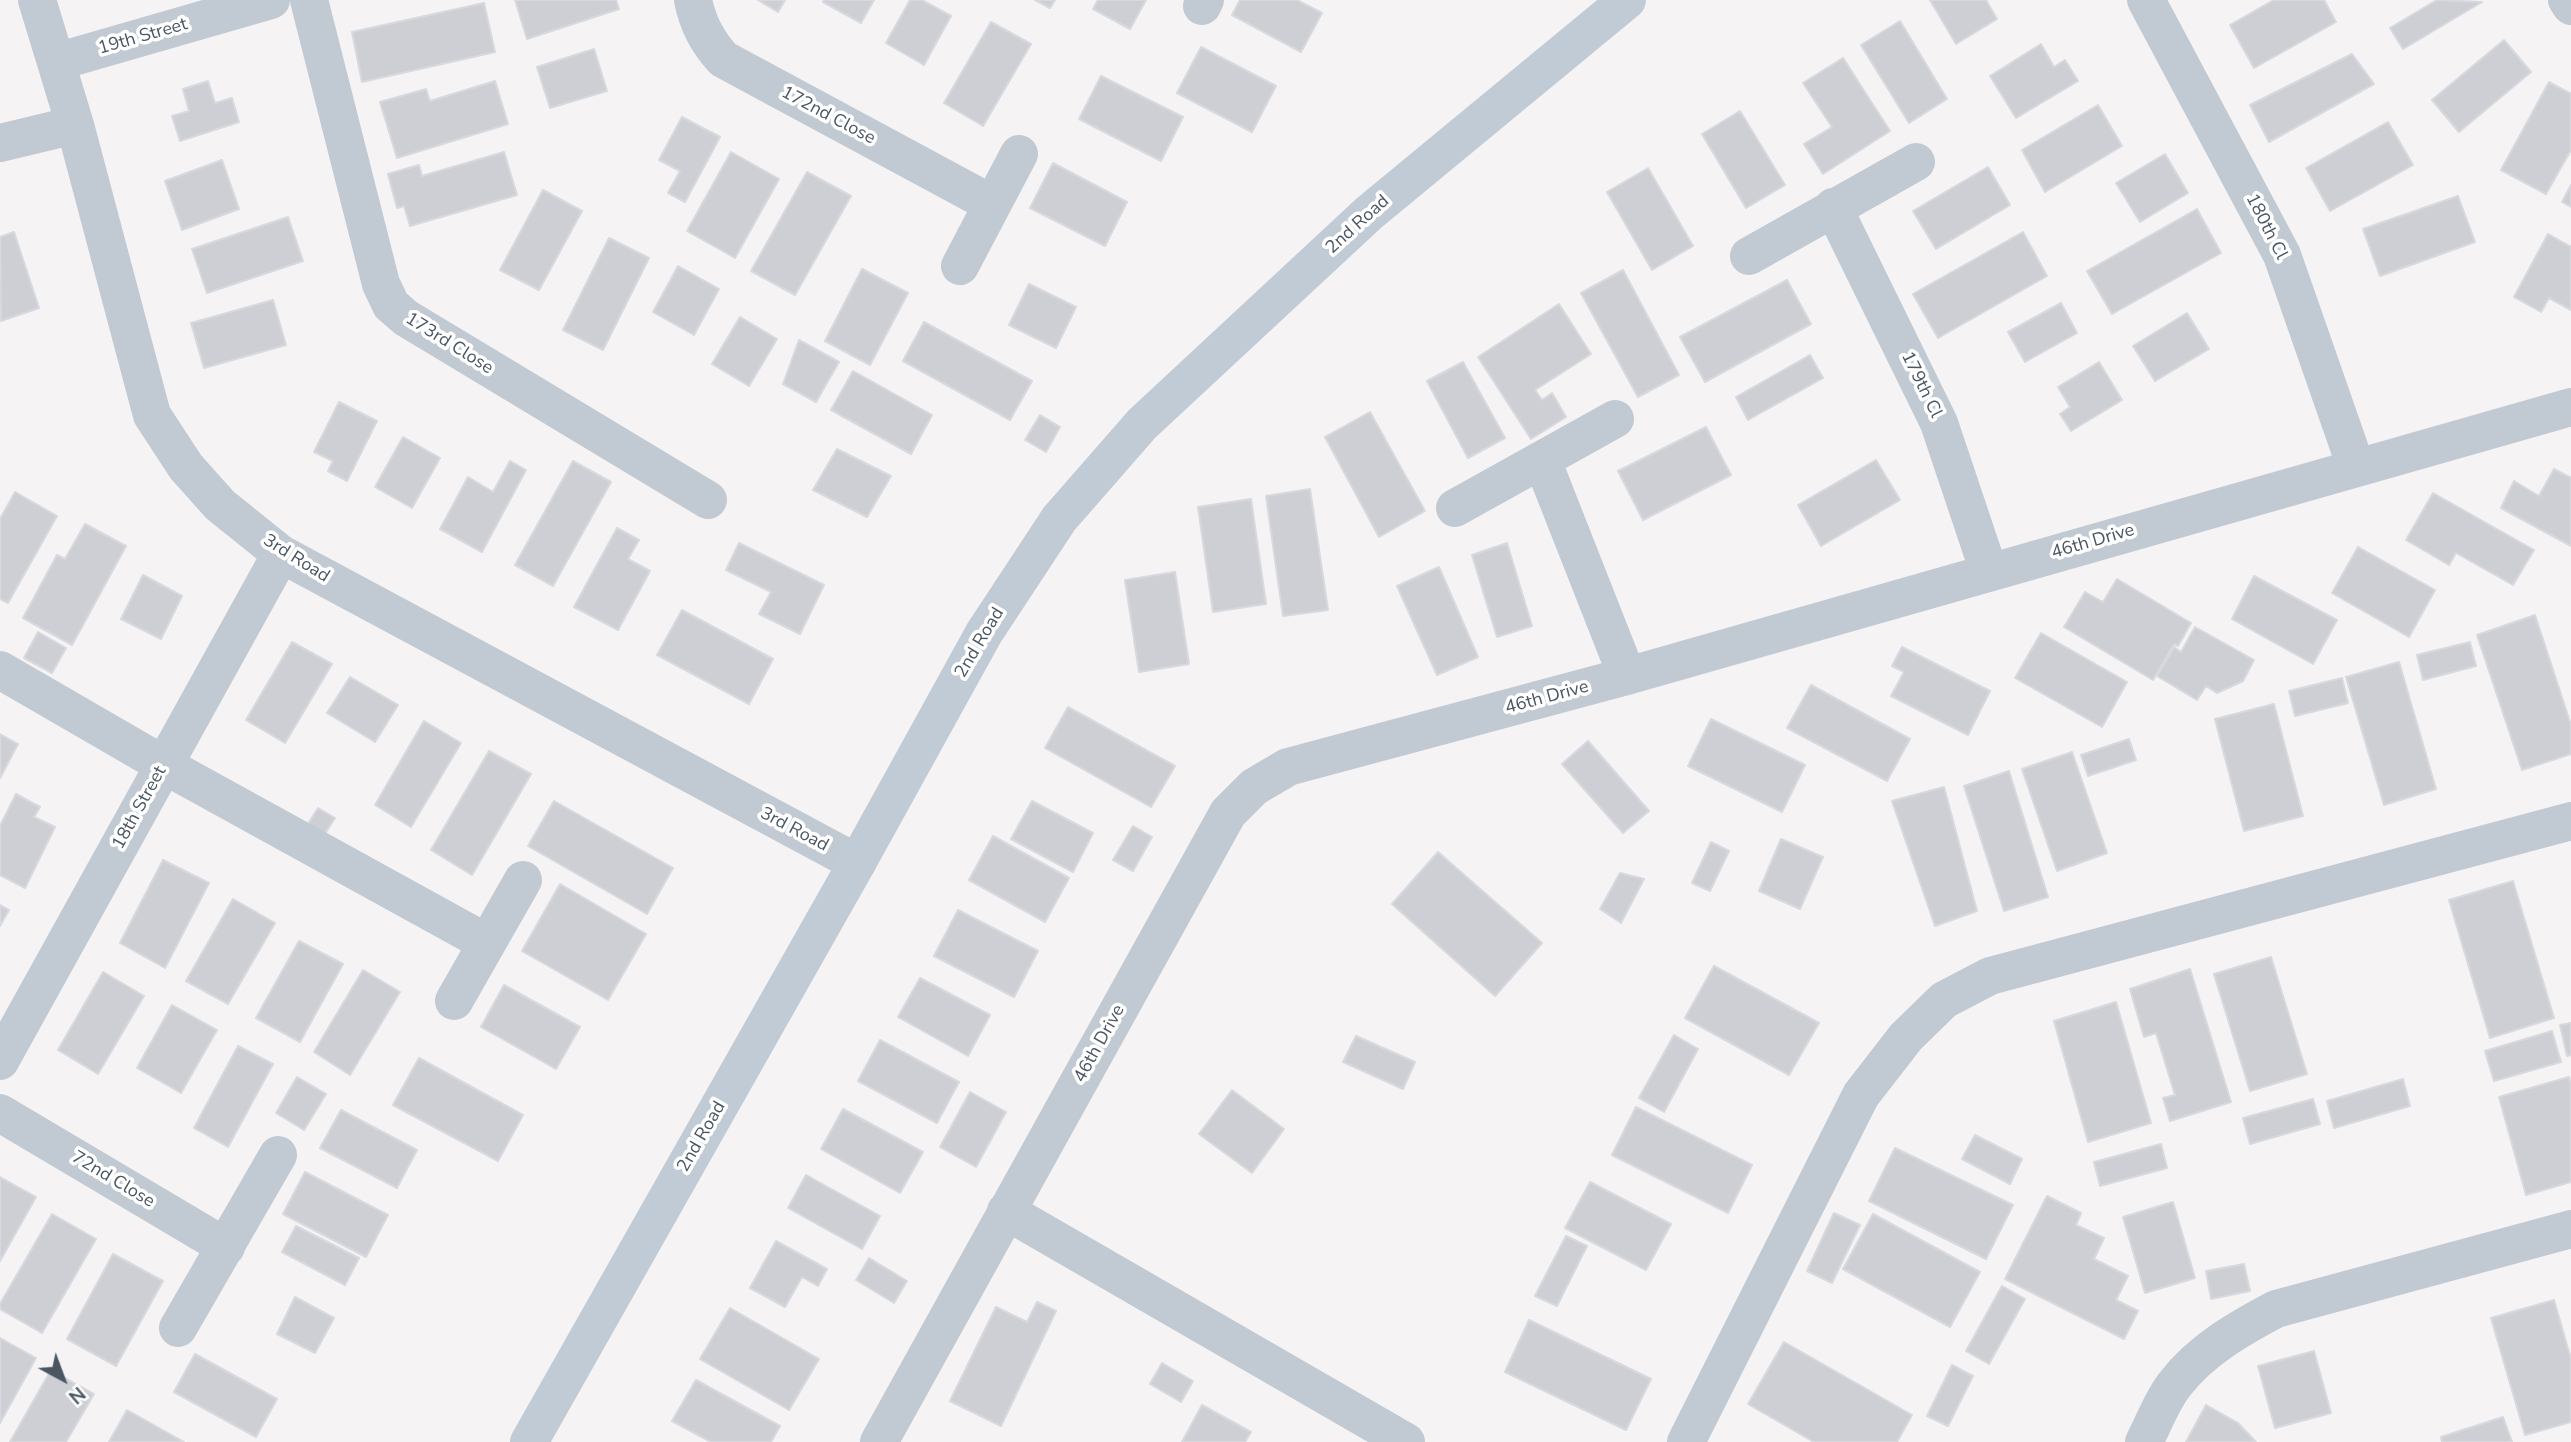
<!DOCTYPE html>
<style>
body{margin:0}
#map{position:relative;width:2571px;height:1442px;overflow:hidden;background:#f5f3f3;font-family:"Nunito Sans",sans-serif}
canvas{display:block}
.north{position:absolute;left:28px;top:1344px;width:70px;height:70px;-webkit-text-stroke:5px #fff;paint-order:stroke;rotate:139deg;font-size:19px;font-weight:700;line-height:28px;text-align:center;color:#4a5661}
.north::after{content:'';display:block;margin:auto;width:24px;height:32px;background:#4a5661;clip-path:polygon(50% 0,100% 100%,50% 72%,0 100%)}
</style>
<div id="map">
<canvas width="2571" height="1442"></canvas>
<div class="north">N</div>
</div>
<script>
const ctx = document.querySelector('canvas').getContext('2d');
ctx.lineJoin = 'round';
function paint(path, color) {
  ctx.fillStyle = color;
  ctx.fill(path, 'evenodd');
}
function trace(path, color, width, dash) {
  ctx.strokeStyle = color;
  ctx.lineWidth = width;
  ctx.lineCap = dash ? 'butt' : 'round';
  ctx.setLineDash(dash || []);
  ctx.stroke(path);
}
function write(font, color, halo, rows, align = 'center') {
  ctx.font = font + ' "Nunito Sans",sans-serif';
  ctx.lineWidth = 7;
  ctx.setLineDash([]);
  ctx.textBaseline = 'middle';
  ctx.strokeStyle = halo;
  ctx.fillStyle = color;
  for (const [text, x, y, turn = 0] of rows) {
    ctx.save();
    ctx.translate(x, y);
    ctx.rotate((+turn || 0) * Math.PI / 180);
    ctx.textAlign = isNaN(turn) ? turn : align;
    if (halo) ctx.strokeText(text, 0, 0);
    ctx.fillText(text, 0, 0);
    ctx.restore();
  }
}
const building = new Path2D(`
 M515,0H616L619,9L527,39Z
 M758,0H785L778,12Z
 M824,0H874L861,23L823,2Z
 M910,0H922L951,16L924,65L886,43Z
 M1035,0H1055L1050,8Z
 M1098,0H1146L1130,29L1093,9Z
 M1240,0H1297L1322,13L1301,52L1232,15Z
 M1930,0H1986L1997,19L1956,44Z
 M2274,0H2324L2336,22L2254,68L2230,25Z
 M2437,0L2482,2L2403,49L2390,28Z
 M484,3L495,52L362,82L352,32Z
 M1900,21L1947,99L1909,123L1861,45Z
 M991,22L1031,44L983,126L944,103Z
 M2504,40L2531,72L2459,132L2432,100Z
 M2041,44L2054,67L2065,60L2078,81L2016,118L1990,76Z
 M1201,47L1276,86L1252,132L1177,93Z
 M594,49L607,91L550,108L537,67Z
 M2352,54L2374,84L2269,142L2250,105Z
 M1843,58L1890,131L1823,174L1804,144L1832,127L1803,83Z
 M1101,76L1183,117L1161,161L1079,119Z
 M208,81L215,103L232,98L239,122L180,141L172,116L189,111L183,89Z
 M495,81L508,124L397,158L380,102L426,89L430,101Z
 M2549,82L2571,94V150L2546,194L2501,170Z
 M2098,105L2122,146L2045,192L2022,150Z
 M1740,111L1785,185L1746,208L1702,134Z
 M682,117L720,137L685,202L668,193L680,171L659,160Z
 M2388,122L2413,165L2330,211L2306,168Z
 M504,152L517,195L410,226L404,206L397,208L388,174L419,165L422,176Z
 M731,152L779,179L735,258L687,231Z
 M2165,154L2188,193L2140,222L2116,183Z
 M222,160L239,209L182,230L165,181Z
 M1053,163L1127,202L1105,246L1030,208Z
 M1988,167L2010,205L1936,249L1913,211Z
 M1648,168L1693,246L1652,270L1607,192Z
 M807,172L851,196L795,295L751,271Z
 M2571,185V207L2562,202Z
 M543,190L582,211L539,290L500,270Z
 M2458,196L2475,242L2380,276L2363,229Z
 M2197,209L2221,253L2112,314L2087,271Z
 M288,217L303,261L207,293L192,249Z
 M14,232L39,308L1,321L0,237Z
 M2023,232L2047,276L1938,338L1913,294Z
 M2548,234L2571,247V310L2549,298L2541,312L2514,297Z
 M609,238L649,258L603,350L563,330Z
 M678,266L719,289L694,335L653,312Z
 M862,269L908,293L870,365L825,341Z
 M1623,270L1679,375L1638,397L1581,293Z
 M1787,280L1811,324L1705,382L1680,337Z
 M1029,284L1076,307L1056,348L1009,325Z
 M273,300L286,345L204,368L191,323Z
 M2061,303L2077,333L2025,362L2008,332Z
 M1559,304L1591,354L1535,390L1542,400L1552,393L1566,417L1531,439L1478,357Z
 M2187,313L2209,349L2155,381L2133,346Z
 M740,317L777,339L749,386L712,364Z
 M924,322L1032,381L1010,420L903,361Z
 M799,340L839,362L816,402L783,384Z
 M1810,355L1823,378L1748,420L1736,397Z
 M1463,362L1505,438L1468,458L1427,381Z
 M2099,362L2122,400L2071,431L2060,414L2070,407L2058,387Z
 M853,371L932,415L911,454L831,410Z
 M339,402L377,421L347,481L328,471L333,461L314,452Z
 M1370,412L1425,511L1379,537L1325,437Z
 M1040,415L1060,427L1046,452L1025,440Z
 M1706,427L1731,475L1643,520L1618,471Z
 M403,437L440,458L412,508L375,487Z
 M837,449L891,476L867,517L813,490Z
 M1876,460L1900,500L1821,546L1798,505Z
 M510,461L526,470L482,552L440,529L468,477L493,492Z
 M573,461L611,482L553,586L515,565Z
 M2554,469L2571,478V546L2501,508L2514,481L2539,496Z
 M1310,489L1328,610L1283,616L1266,496Z
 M15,492L57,516L8,603L0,599V519Z
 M2433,493L2534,550L2513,585L2456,553L2449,565L2406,540Z
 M1251,499L1266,604L1213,612L1198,507Z
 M85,524L126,546L72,645L23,618L57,555L65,559Z
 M617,528L639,540L628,559L650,571L618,630L574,607Z
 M739,543L824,585L800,634L759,614L771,592L726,570Z
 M1507,543L1532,626L1497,637L1472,555Z
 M2358,547L2435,590L2409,637L2332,593Z
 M1439,567L1478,657L1437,675L1397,586Z
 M1175,572L1189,664L1139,672L1125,580Z
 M143,575L182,596L161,639L121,619Z
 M2254,576L2337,620L2313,664L2232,619Z
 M2117,579L2191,623L2178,646L2174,644L2153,680L2064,627L2085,592L2103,602Z
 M682,610L773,659L749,704L657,655Z
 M2535,615L2571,725V754L2522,770L2477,635Z
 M2195,627L2254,660L2243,681L2217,693L2206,686L2197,700L2157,676L2174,647L2181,652Z
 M38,632L66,648L52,673L24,658Z
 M2041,633L2127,682L2102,727L2015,678Z
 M292,642L332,664L285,743L246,720Z
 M2470,642L2476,666L2423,680L2417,655Z
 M1902,647L1990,691L1968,735L1891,696L1904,672L1892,666Z
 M2399,662L2436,789L2384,805L2346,677Z
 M350,677L398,705L375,742L327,713Z
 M2342,678L2348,703L2295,716L2289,691Z
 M1811,685L1910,739L1887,781L1787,728Z
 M2274,704L2303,816L2244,831L2215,719Z
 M1068,707L1175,766L1151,807L1045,748Z
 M1711,719L1805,765L1782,812L1688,766Z
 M424,721L461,743L411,827L375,805Z
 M0,734L18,744L0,778Z
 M2129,739L2136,760L2088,776L2081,755Z
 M1588,741L1649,811L1623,833L1562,764Z
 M489,751L531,774L472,875L431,850Z
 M2072,752L2107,853L2057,871L2022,769Z
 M2009,771L2048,897L2004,911L1964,786Z
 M1944,787L1977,911L1935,926L1892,801Z
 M16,794L40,807L34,817L55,827L25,888L0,875V826Z
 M554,801L673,868L647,914L528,846Z
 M1032,801L1093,833L1073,872L1011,839Z
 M318,808L335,818L321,840L304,830Z
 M1133,826L1152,837L1133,871L1113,860Z
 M993,836L1069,878L1045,922L969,880Z
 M1781,839L1823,857L1800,909L1759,891Z
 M1711,842L1729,851L1710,891L1692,883Z
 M1438,852L1542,943L1495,996L1392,904Z
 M163,860L209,883L165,968L120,943Z
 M1620,873L1644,879L1621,923L1600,909Z
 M2513,881L2554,1018L2490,1038L2449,900Z
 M560,884L646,934L608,1000L522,951Z
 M233,899L275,923L228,1004L186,981Z
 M0,905L9,910L0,926Z
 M958,910L1038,951L1014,997L934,956Z
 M299,941L343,964L300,1042L256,1018Z
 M2271,957L2307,1074L2250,1091L2214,974Z
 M1714,966L1819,1023L1789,1075L1685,1018Z
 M2190,969L2231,1102L2170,1121L2163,1098L2175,1095L2156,1033L2144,1037L2130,989Z
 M363,970L400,992L350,1075L314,1052Z
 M103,972L144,996L98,1074L58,1050Z
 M920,978L990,1015L968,1056L898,1017Z
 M504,985L580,1027L556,1069L481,1027Z
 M2116,1002L2151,1123L2088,1142L2054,1021Z
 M172,1005L217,1030L181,1093L137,1068Z
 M2571,1023V1055L2567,1056L2560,1025Z
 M2552,1031L2561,1062L2494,1081L2485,1051Z
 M1674,1035L1698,1049L1664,1112L1639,1098Z
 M1356,1036L1415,1062L1403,1089L1343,1062Z
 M880,1040L959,1082L937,1123L858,1081Z
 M238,1046L273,1064L228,1147L194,1128Z
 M419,1058L523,1115L498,1161L393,1105Z
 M297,1077L326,1094L304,1130L276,1113Z
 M2569,1077L2571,1085V1182L2526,1195L2499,1097Z
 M2403,1079L2410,1106L2334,1128L2327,1101Z
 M1232,1090L1284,1129L1252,1173L1199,1134Z
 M970,1092L1006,1112L976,1167L940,1147Z
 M2313,1099L2320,1124L2250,1144L2243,1118Z
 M1636,1107L1752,1165L1728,1213L1612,1155Z
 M843,1109L923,1152L900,1193L821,1149Z
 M341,1110L417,1150L397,1188L320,1148Z
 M1975,1135L2022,1159L2010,1184L1962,1159Z
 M2161,1144L2167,1168L2100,1186L2094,1162Z
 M1895,1148L2013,1205L1986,1259L1869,1201Z
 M305,1172L388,1215L366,1257L283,1214Z
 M806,1175L880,1216L862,1249L788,1208Z
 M0,1177L36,1197L0,1261Z
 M1590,1182L1671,1224L1646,1270L1565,1228Z
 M2047,1196L2081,1213L2076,1225L2104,1238L2094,1259L2128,1276L2116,1300L2138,1311L2124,1339L2005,1279Z
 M2173,1202L2195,1278L2145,1293L2123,1217Z
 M1834,1213L1860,1225L1832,1283L1807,1271Z
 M52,1214L96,1239L42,1333L0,1309V1304Z
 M1873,1214L1980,1272L1950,1327L1843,1269Z
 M296,1226L359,1258L345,1285L282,1252Z
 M1566,1236L1587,1246L1557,1306L1535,1296Z
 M776,1241L827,1269L818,1286L802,1277L785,1307L750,1288Z
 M113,1254L163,1281L116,1366L67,1339Z
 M869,1258L907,1281L894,1303L856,1280Z
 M2244,1264L2250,1291L2211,1299L2206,1271Z
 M2002,1286L2025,1299L1989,1364L1966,1351Z
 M295,1297L334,1318L315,1353L277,1334Z
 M2554,1300L2571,1359V1422L2525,1435L2491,1318Z
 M1037,1302L1056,1311L1001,1426L950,1401L996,1307L1027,1322Z
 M730,1308L819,1359L789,1410L700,1359Z
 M1529,1320L1651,1379L1626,1430L1505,1372Z
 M0,1338L36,1358L0,1423Z
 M1784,1342L1912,1415L1897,1442H1814L1748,1404Z
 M2314,1351L2331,1413L2275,1428L2258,1366Z
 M195,1354L277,1399L256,1437L174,1392Z
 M1162,1363L1193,1381L1181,1402L1150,1384Z
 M1952,1365L1973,1376L1948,1426L1927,1416Z
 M51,1370L94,1394L66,1442H10Z
 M696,1380L780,1426L771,1442H711L672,1421Z
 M1202,1405L1251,1432L1245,1442H1182Z
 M2206,1405L2238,1423L2256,1442H2186Z
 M127,1410L184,1442H109Z
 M2503,1417L2512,1442H2442L2441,1437Z`);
paint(building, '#cdcfd5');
trace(building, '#d7d9de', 2);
trace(new Path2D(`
 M37,0L75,125L152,415L186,467L220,505L281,554L857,863
 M309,0L381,284L391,305L406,318L708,500
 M693,0C698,24 707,41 723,59L992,204
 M2146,0L2282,255L2356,467
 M2567,0L2571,6
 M1202,6L1205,0
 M56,62L271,0
 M0,143L75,125
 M1833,207L1939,423L1989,572
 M1749,256L1916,162
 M960,266L1019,154
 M1542,460L1627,676
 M1455,508L1615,419
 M0,670L164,765L487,943
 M454,1001L523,880
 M0,1061L281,554
 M0,1113L226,1247
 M1006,1211L1406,1442
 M178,1328L278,1155
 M879,1442L1228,813L1254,787L1288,767L1627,676L2571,407
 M1686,1442L1861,1095L1906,1037L1944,1000L1990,976L2571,821
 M2144,1442C2154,1423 2162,1400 2175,1384C2201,1350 2240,1328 2276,1309L2571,1229`), '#c1cad2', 38);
trace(new Path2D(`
 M529,1442L857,863L984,633L1059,519L1142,424L1369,213L1627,0`), '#c1cbd6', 38);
write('18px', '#4a5661', '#fff', [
 ["19th Street",143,37,-16],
 ["172nd Close",828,116,28],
 ["2nd Road",1358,225,-42],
 ["180th Cl",2266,227,63],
 ["173rd Close",449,344,32],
 ["179th Cl",1921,385,64],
 ["46th Drive",2093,542,-16],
 ["3rd Road",296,559,32],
 ["2nd Road",980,643,-59],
 ["46th Drive",1547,698,-15],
 ["18th Street",140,808,-61],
 ["3rd Road",794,830,28],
 ["46th Drive",1100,1044,-61],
 ["2nd Road",702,1137,-60],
 ["72nd Close",113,1180,31]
]);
</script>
